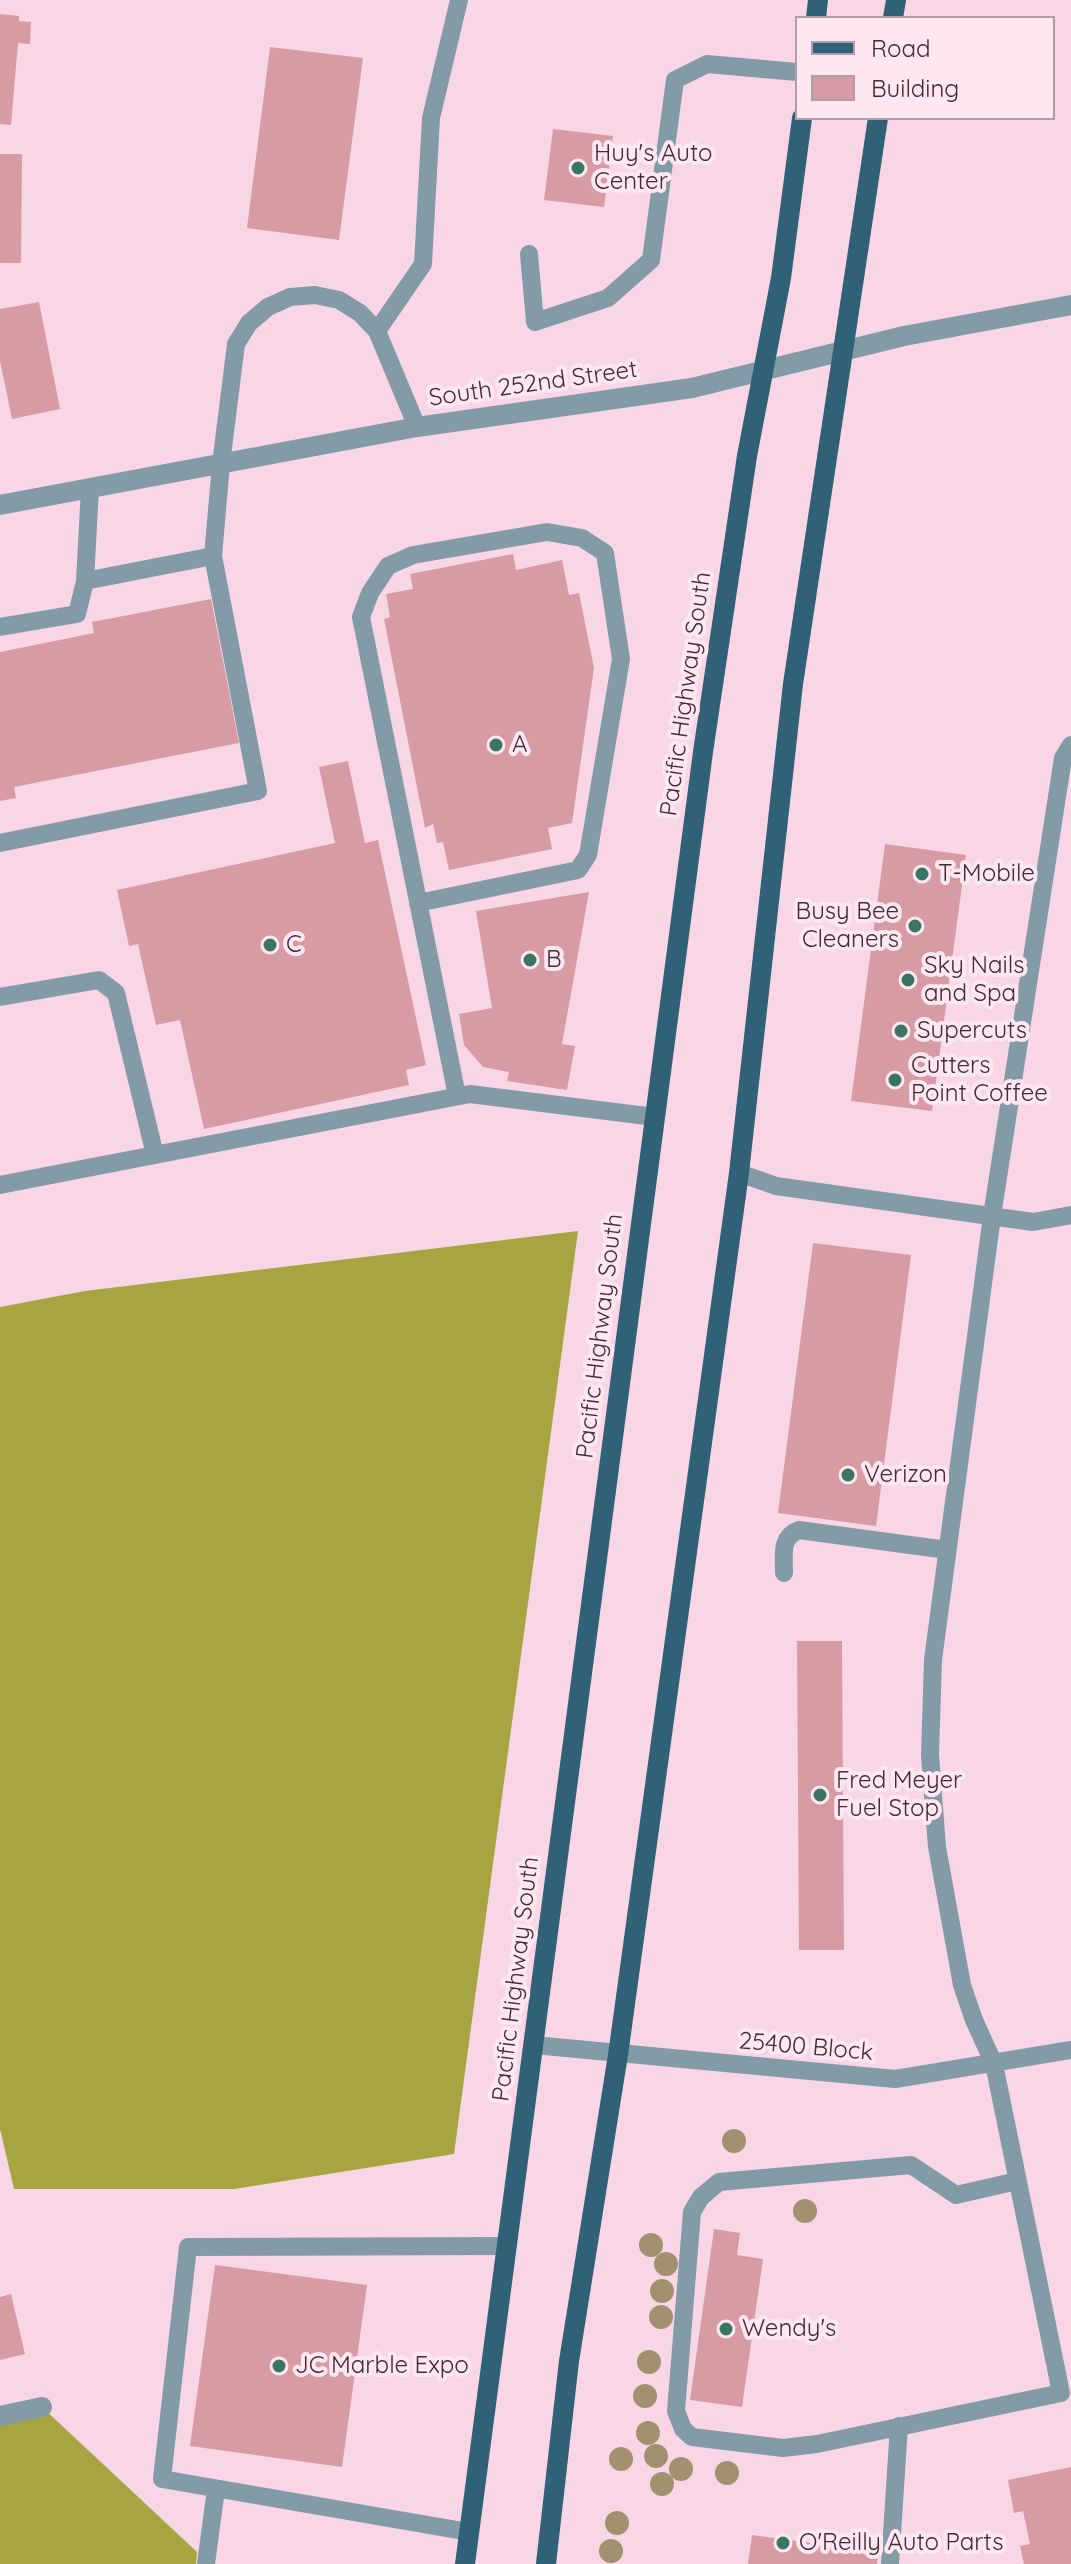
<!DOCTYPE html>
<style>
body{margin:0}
#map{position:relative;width:1071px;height:2564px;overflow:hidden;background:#f9d6e6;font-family:Quicksand,sans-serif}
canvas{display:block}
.legend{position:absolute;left:795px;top:16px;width:260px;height:104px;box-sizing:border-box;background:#ffe7f2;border:2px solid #b39ca7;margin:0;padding:10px 14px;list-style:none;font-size:24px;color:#412b36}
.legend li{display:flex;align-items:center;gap:16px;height:40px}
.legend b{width:40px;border:2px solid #b39ca7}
</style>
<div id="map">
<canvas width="1071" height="2564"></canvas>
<ul class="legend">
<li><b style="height:10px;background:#316176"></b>Road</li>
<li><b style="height:22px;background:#d79ba4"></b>Building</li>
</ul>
</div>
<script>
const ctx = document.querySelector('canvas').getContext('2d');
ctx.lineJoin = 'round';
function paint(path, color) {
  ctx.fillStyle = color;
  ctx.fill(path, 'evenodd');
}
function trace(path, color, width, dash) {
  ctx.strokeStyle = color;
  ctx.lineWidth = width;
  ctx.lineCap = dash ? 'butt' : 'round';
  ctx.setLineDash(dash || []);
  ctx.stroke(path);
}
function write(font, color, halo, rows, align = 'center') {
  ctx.font = font + ' Quicksand,sans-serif';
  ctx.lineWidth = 8;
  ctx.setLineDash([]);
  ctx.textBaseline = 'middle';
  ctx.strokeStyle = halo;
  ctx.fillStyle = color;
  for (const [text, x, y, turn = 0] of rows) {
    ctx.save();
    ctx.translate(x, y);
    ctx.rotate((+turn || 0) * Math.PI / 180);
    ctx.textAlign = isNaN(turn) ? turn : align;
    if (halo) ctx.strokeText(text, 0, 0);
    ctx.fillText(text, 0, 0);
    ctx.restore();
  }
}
paint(new Path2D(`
 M578,1231L454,2154L234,2189H14L0,2129V1307L85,1291Z
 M42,2407L197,2552L196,2564H0V2416Z`), '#a6a541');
paint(new Path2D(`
 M0,14L19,16V21L31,22L30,44L18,43L11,125L0,124Z
 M270,47L363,58L339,240L247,228Z
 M553,129L613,136L604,207L544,200Z
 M0,154H22L21,263H0Z
 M39,302L60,409L12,419L0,361V309Z
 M513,554L516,570L562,560L569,595L579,593L594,668L572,823L548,828L552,849L449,870L443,842L437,843L433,824L425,828L384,619L390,617L386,594L413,589L410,574Z
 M211,599L239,743L14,787L16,798L0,801V652L94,633L92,622Z
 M348,761L365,843L378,840L426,1065L406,1070L409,1085L204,1129L180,1020L156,1025L138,944L129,946L117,890L335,843L319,767Z
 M885,844L966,855L932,1111L851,1101Z
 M589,892L562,1044L575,1046L567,1090L507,1081L509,1072L483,1067L464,1045L459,1014L492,1008L476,911Z
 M813,1243L911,1255L876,1526L778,1513Z
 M797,1641H842L844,1950H799Z
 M714,2229L740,2233L737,2255L763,2259L742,2407L690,2400Z
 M215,2265L367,2285L342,2467L190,2446Z
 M11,2294L25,2354L0,2360V2297Z
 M1071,2467V2564H1024L1020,2546L1030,2544L1023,2511L1014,2513L1008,2480Z
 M752,2535L878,2552L877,2564H748Z`), '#d79ba4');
trace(new Path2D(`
 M529,254L535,322L608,298L651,260L675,80L707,64L797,72
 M377,331L423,264L431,118L459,0
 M85,581L90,488
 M0,627L77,614L85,581L213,556L221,464L236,344L249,323L268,307L290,297L315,295L339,300L360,313L377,331L417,427
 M0,843L258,791L213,556
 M418,903L578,870L588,855L621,659L605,553L582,538L547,532L413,555L388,566L370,593L361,617L457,1096
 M0,997L99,980L116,993L155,1155
 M739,1173L776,1186L1033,1222L1071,1215
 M0,1185L470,1094L655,1117
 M784,1573C784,1555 780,1537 799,1530L947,1550
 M534,2045L895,2079L1071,2050
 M1017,2181L956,2195L911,2165L719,2182L701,2197L692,2212L676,2411L683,2429L692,2437L783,2448L817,2444L1061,2393L994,2064L974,2020L962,1985L937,1847L930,1755L933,1660L992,1216L1063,758L1071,745
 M469,2532L162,2479L188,2247L507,2246
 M206,2564L216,2489
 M890,2564L899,2426`), '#839ba7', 18);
trace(new Path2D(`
 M0,505L417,427L692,388L904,336L1071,305
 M0,2416L42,2407`), '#839ba7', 20);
trace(new Path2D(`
 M816,18L818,0
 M893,18L896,0
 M465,2564L703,752L747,456L781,278L802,118
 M546,2564L569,2361L618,2055L739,1173L793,684L878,118`), '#316176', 20);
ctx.fillStyle = '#a2916f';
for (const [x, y] of [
 [734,2141],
 [805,2211],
 [651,2245],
 [666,2264],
 [662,2291],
 [661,2317],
 [649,2362],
 [645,2396],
 [648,2433],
 [656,2456],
 [621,2459],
 [681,2469],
 [727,2473],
 [662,2484],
 [617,2523],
 [611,2551]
]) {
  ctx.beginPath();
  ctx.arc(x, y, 12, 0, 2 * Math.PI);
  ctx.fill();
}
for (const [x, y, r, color] of [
 [578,168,8,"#397561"],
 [496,745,8,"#397561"],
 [922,874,8,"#397561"],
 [915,926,8,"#397561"],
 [270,945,8,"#397561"],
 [530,960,8,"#397561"],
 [908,980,8,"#397561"],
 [901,1031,8,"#397561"],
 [895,1080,8,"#397561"],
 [848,1475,8,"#397561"],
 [820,1795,8,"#397561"],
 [726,2329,8,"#397561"],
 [279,2366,8,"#397561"],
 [783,2543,8,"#397561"]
]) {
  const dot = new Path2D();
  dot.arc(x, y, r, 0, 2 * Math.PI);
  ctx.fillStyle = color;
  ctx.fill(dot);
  trace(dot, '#ffe7f2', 3);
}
write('24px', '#412b36', '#ffe7f2', [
 ["Huy's Auto",594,154],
 ["Center",594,182],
 ["A",512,745],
 ["T-Mobile",938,874],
 ["Busy Bee",899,912,"right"],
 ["Cleaners",899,940,"right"],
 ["C",286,945],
 ["B",546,960],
 ["Sky Nails",924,966],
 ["and Spa",924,994],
 ["Supercuts",917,1031],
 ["Cutters",911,1066],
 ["Point Coffee",911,1094],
 ["Verizon",864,1475],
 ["Fred Meyer",836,1781],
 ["Fuel Stop",836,1809],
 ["Wendy's",742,2329],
 ["JC Marble Expo",295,2366],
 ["O'Reilly Auto Parts",799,2543]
], 'left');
write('24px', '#412b36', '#ffe7f2', [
 ["South 252nd Street",533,384,-8],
 ["Pacific Highway South",686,694,-82],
 ["Pacific Highway South",600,1336,-83],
 ["Pacific Highway South",516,1979,-83],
 ["25400 Block",806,2047,5]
]);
</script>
